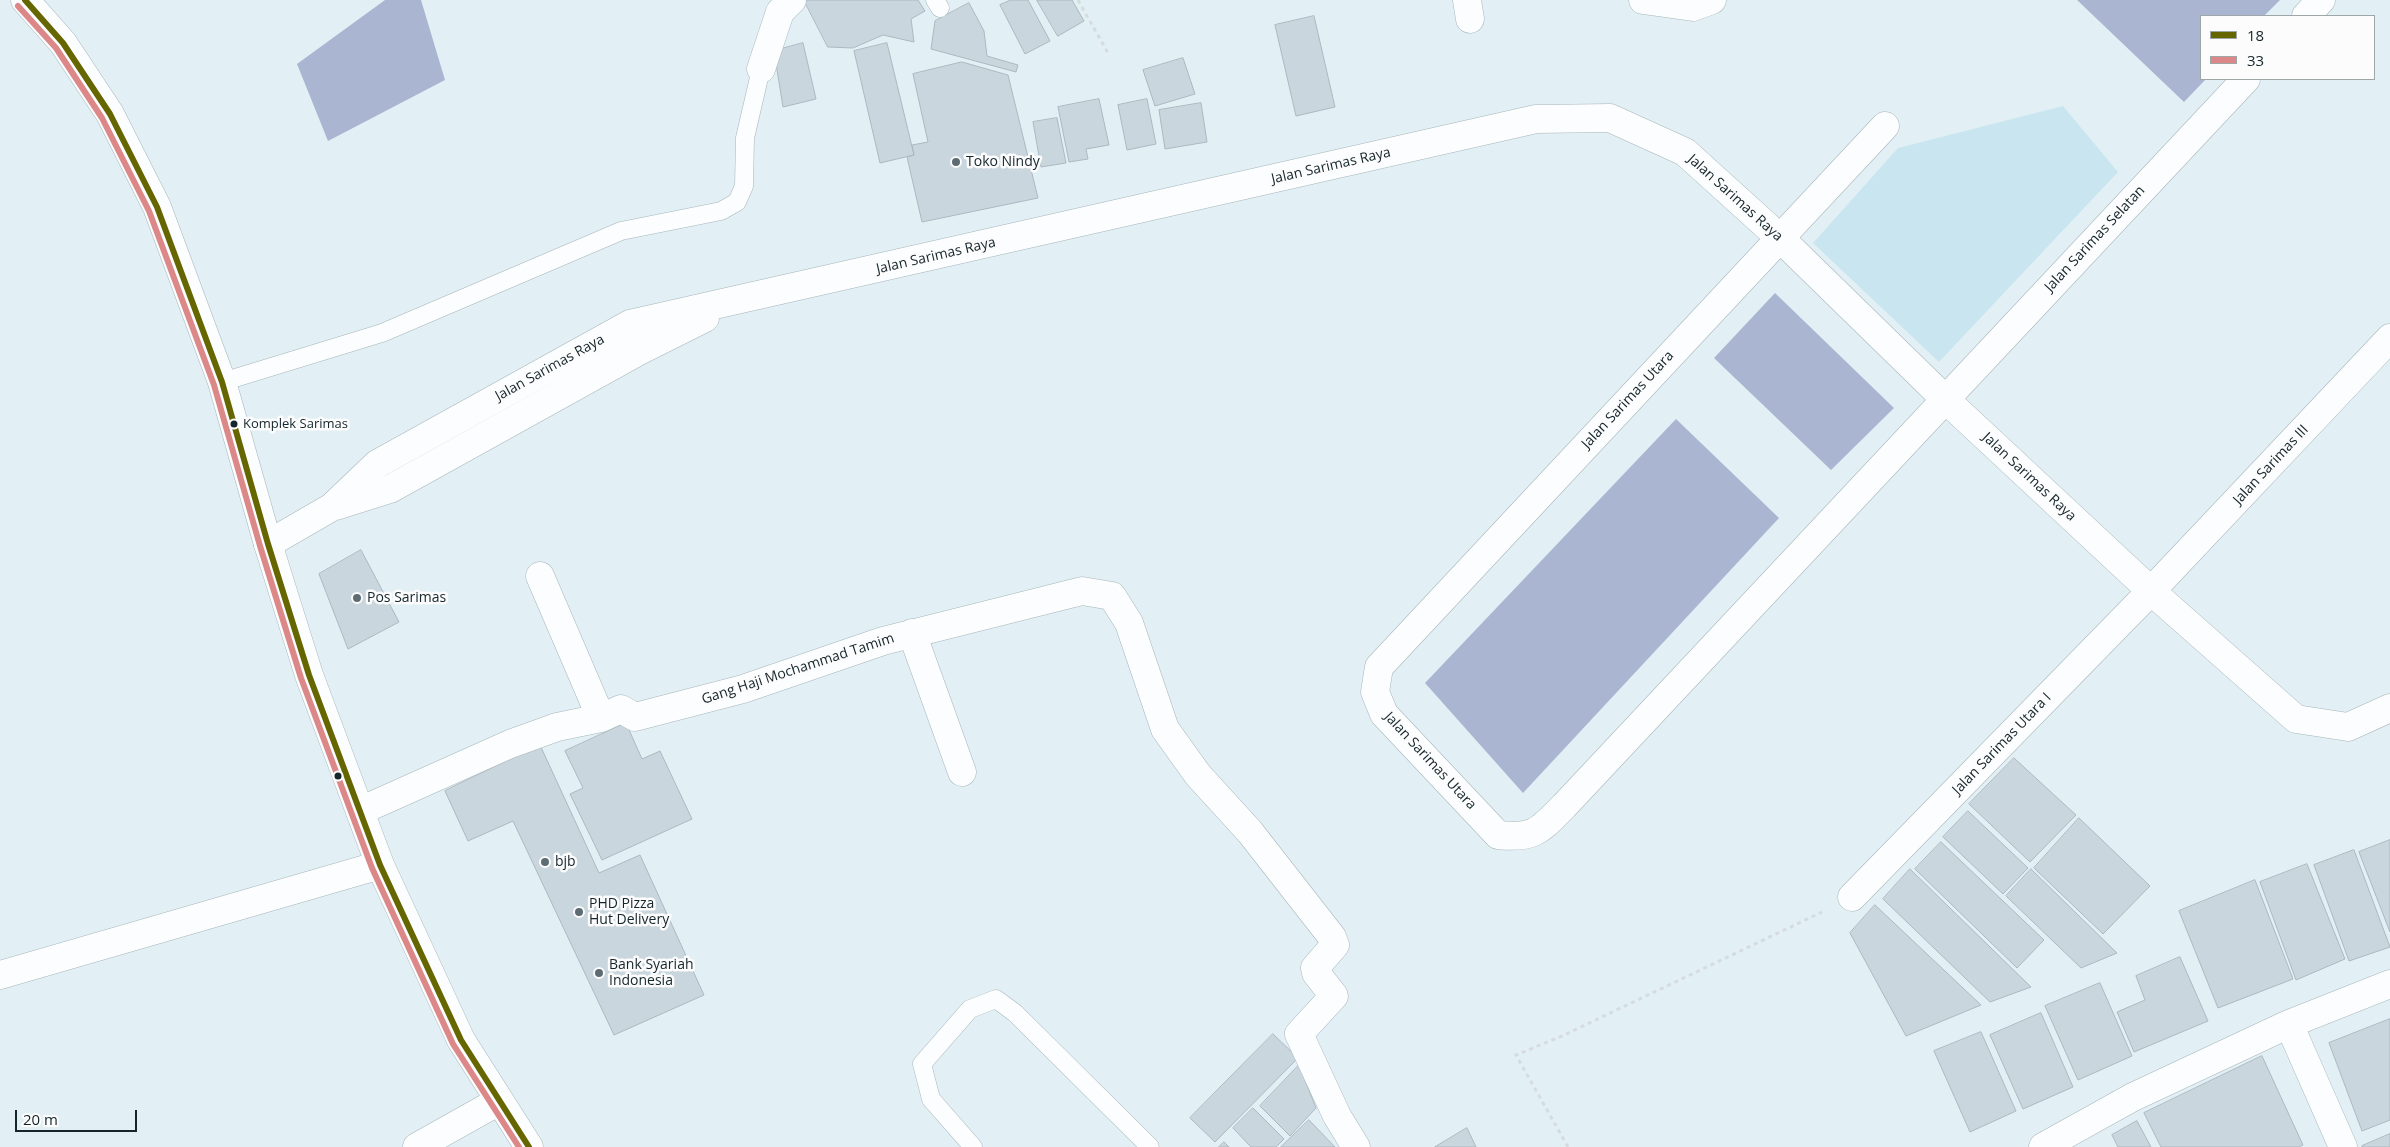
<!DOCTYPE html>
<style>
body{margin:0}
#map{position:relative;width:2390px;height:1147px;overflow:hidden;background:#e2f0f5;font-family:"Open Sans",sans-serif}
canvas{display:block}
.legend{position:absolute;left:2200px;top:15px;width:175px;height:65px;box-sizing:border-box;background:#fcfcfc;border:1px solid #9fa6a8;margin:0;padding:6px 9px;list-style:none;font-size:15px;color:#14252b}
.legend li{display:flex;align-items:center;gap:10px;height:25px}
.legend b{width:25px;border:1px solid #9fa6a8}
.scale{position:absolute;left:15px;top:1110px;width:122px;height:22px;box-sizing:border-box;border:2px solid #14252b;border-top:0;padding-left:6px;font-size:15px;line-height:18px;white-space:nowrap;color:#14252b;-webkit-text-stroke:4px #fcfcfc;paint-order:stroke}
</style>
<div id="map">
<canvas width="2390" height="1147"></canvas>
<ul class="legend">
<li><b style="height:6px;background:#660"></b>18</li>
<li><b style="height:6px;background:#dc8888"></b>33</li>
</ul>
<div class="scale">20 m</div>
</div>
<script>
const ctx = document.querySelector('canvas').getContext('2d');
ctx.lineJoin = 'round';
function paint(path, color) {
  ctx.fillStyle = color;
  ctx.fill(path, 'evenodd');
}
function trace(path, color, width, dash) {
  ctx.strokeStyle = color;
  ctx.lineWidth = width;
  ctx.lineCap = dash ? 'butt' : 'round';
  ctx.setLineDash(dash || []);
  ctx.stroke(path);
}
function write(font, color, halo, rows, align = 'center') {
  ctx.font = font + ' "Open Sans",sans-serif';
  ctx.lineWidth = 5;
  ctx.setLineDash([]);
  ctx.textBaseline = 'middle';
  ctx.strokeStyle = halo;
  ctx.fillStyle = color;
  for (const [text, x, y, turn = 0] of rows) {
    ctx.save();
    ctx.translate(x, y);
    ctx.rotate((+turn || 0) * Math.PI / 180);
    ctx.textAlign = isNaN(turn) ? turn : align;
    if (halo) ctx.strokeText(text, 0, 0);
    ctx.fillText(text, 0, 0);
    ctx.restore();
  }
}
paint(new Path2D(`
 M2063,106L2118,172L1939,362L1813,243L1898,148Z`), '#c9e6f0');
paint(new Path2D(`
 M385,0H421L445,80L328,141L297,64Z
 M2077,0H2280L2264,16H2201V79H2206L2184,102Z
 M1775,293L1894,408L1831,470L1714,358Z
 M1676,419L1779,518L1523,793L1425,683Z`), '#a9b5d1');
const building = new Path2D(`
 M804,0H918L925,11L911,19L914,42L883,35L853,48L828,47Z
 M1011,0H1028L1050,41L1025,54L1000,5Z
 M1037,0H1072L1084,21L1058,36Z
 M969,3L984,31L987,56L1018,65L1016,72L931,49L935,21Z
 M1314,16L1335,107L1296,116L1275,25Z
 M803,43L816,99L783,107L774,51Z
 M887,43L914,155L880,163L854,51Z
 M1183,58L1195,94L1155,106L1143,70Z
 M962,62L1008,75L1038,198L922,222L907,157L914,155L912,145L928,142L913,74Z
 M1099,99L1109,145L1086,149L1088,159L1069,162L1058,107Z
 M1147,99L1156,144L1127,150L1118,105Z
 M1201,103L1207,142L1165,149L1159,110Z
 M1057,118L1066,163L1041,167L1033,122Z
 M361,550L399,622L348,649L319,574Z
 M626,723L642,759L660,751L692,819L602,860L570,794L583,788L565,751Z
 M540,745L599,873L640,855L704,995L614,1035L513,821L468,841L445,791Z
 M2014,758L2076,815L2030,862L1969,804Z
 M1968,811L2028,868L2003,894L1943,837Z
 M2079,818L2150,886L2103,934L2034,868Z
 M2390,840V932L2359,852Z
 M1941,842L2044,940L2017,968L1915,869Z
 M2354,850L2390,947L2349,961L2314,865Z
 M2307,864L2345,959L2296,980L2260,882Z
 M1910,869L2031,987L1990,1002L1883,899Z
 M2031,869L2117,953L2081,968L2006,896Z
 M2255,880L2293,979L2218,1008L2179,911Z
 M1875,905L1981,1005L1906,1036L1850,933Z
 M2180,957L2208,1021L2134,1052L2117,1012L2145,1000L2136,976Z
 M2100,983L2132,1056L2078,1080L2045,1006Z
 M2041,1013L2073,1087L2023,1109L1990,1035Z
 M2390,1019V1120L2362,1131L2329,1043Z
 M1981,1032L2016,1111L1970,1132L1934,1051Z
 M1273,1034L1298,1058L1215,1142L1190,1118Z
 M2262,1056L2303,1145L2299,1147H2161L2144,1113Z
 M1299,1065L1316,1108L1290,1136L1260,1106Z
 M1253,1108L1284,1139L1276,1147H1251L1233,1128Z
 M1309,1120L1335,1147H1281Z
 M2137,1121L2151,1147H2118L2112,1135Z
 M1467,1128L1476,1147H1435Z
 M2390,1134V1147H2362V1146Z
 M1224,1142L1229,1147H1219Z`);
paint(building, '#cad6de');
trace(building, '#acb8bf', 1);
const service = new Path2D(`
 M935,0L940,8
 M222,382L382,333L621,231L721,211L737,202L744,186L745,138L761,69
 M973,1147L931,1099L922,1064L970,1009L996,999L1015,1013L1150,1147`);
const minor = new Path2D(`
 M1467,0L1470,19
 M1643,0L1693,7L1712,0
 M2306,16L2321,0
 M761,69L780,12L792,0
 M1885,126L1379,667L1375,692L1384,714L1498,835C1535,839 1540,830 1564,806L2246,79
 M336,506L390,489L639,351L705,318
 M268,544L332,507L377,464L630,324L1536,119L1610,118L1685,152L1780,238L1945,399L2151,591L2296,719L2348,727L2390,708
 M540,576L601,718
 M912,633L962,772
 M360,811L510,744L557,727L601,718L621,709L635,717L743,689L883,641L1082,591L1112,596L1129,623L1165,729L1198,775L1250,832L1332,937L1335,945L1315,968L1316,973L1334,996L1299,1034L1337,1116L1356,1147
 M1852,897L2151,591L2390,338
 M0,975L380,865
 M2289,1024L2343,1147
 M417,1147L499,1101
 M2043,1147L2133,1097L2289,1024L2390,984`);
const trunk = new Path2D(`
 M25,0L63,43L110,114L157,207L222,382L268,544L309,675L380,865L461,1040L529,1147`);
trace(service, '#a7b5ba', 19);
trace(minor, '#a7b5ba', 29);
trace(trunk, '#a7b5ba', 29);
trace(new Path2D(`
 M1078,0L1108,53
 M1568,1147L1516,1055L1562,1036L1822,912`), '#d6dbdd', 3, [4, 4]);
trace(service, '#fbfdfe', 18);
trace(minor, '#fbfdfe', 28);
trace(trunk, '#fbfdfe', 28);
trace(new Path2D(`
 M25,0L63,43L110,114L157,207L222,382L268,544L309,675L380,865L461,1040L529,1147`), '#660', 6);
trace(new Path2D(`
 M18,6L56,48L102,118L149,211L214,385L260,546L301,678L372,868L453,1044L519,1147`), '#dc8888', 6);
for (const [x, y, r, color] of [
 [956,162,5,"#5c6c72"],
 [234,424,4.5,"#14252b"],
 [357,598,5,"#5c6c72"],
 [338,776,4.5,"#14252b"],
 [545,862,5,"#5c6c72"],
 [579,912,5,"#5c6c72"],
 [599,973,5,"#5c6c72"]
]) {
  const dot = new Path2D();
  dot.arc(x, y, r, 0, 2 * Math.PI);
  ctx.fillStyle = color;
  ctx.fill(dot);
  trace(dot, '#fcfcfc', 2);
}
write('13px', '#14252b', '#fcfcfc', [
 ["Komplek Sarimas",243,424]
], 'left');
write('14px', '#14252b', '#fcfcfc', [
 ["Toko Nindy",966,162],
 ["Pos Sarimas",367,598],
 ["bjb",555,862],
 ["PHD Pizza",589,904],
 ["Hut Delivery",589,920],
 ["Bank Syariah",609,965],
 ["Indonesia",609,981]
], 'left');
write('14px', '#14252b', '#fcfcfc', [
 ["Jalan Sarimas Raya",1331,166,-13],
 ["Jalan Sarimas Raya",1735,198,42],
 ["Jalan Sarimas Selatan",2095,239,-47],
 ["Jalan Sarimas Raya",936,256,-13],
 ["Jalan Sarimas Raya",550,368,-29],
 ["Jalan Sarimas Utara",1628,400,-47],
 ["Jalan Sarimas III",2271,465,-47],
 ["Jalan Sarimas Raya",2029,477,43],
 ["Gang Haji Mochammad Tamim",798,669,-18],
 ["Jalan Sarimas Utara I",2002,744,-46],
 ["Jalan Sarimas Utara",1430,761,47]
]);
</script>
